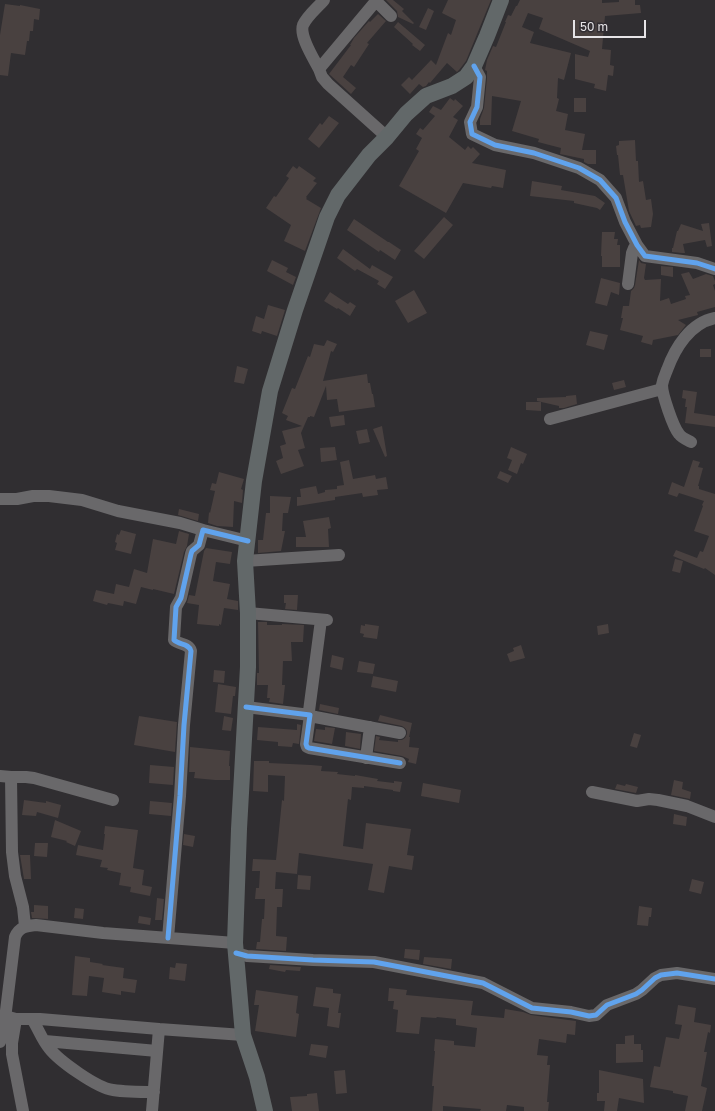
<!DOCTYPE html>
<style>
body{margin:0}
#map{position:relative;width:715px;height:1111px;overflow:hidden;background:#302e31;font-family:"Golos Text",sans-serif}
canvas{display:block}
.scale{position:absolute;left:573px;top:20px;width:73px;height:18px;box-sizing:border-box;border:2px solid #e6e4e7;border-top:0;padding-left:5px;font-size:12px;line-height:14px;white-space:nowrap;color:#e6e4e7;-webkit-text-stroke:3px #312d32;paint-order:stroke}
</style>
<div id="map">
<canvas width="715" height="1111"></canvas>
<div class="scale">50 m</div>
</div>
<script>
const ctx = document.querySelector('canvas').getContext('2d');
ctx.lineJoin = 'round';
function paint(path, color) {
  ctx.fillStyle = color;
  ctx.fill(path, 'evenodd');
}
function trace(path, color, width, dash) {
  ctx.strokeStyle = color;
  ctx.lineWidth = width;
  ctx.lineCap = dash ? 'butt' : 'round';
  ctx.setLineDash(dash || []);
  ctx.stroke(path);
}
paint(new Path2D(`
 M386,0H393L404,9L402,11L414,23L413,24L398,17L397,11Z
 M448,0H491L466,61L459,70L457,72L447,63L430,83L429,82L426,86L423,87L419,84L410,94L401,85L409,77L412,80L431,60L436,65L448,33L451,35L456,20L442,13Z
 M520,0H602V3L619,2V0H635V5H640L641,13L605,16L602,49L611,50L610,65L614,66L613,76L608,75L606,91L594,88L595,84L575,79V54L588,57L590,51L539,29L543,18L528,13L522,27L534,32L530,43L571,53L564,80L558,78L557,98L559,99L556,111L568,114L565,130L585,134L582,150H596V164H588L584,162V159L560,154L561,148L538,142L539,139L512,131L521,101L492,96L491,125H480V119L484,108L487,78V71L485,70L487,60L493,46L496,47L506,22H505L508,15L511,16L516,6H517Z
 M5,4L20,6V5L40,9L39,20L34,19L33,31H30L29,41H27L25,55L11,53L8,76L0,75V35Z
 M428,8L434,11L426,30L419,27Z
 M378,14L386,21L367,43L369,44L354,67L351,65L343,77L356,88L351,94L329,74L351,45H350L354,38L369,21L370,22Z
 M398,22L425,45L420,51L412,45L413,44L394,27Z
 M450,98L454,101L455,99L463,106L453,117L458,120L449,137L465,150L468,146L471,149L473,147L480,154L472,163L506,170L503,188L492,186L491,188L463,183L446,213L399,186L419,151L416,149L422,138L416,134L420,128L423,130L435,116L429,112L433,106L441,110Z
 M574,98H586V112H574Z
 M329,116L339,123L319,148L308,139L320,123L322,125Z
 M635,140L636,161H638L639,182L643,181L646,200L651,199L653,214L651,227L641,228L640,225L636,226L629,211L623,175H620L618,155H617L616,146L619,145V141Z
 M293,166L297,169L299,166L316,178L313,181L317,183L306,197L307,198L306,199L321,208L305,251L284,241L291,225L266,208L274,196L276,197L289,178L286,176Z
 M532,181L562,186L561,190L595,196L605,203L600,210L597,208L574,203V201L530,196Z
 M444,217L453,225L424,259L414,251Z
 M354,219L388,242H389L401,250L395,260L380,250L379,252L347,230Z
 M709,223L712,246L707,247L705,240L683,244L685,253H682L672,252V248H673L677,231H678L681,224L703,231L701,224Z
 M602,232H615L614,239H618L617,245H620V267H602V256H601Z
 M343,249L370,269L372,265L393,277L385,289L377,284L379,281L357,269L355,271L337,258Z
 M272,260L288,268L286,272L296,277L293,285L267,271Z
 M639,260L641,263L646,264L644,278L645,280L661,279L660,301L669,298L671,304L686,299L685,296L690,295L681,274L689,272L693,279L706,274L713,276L715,281V284L713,285L715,291V307L697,312L698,315L678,320L686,325L678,335L653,340L652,345L641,342L643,336L620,330L623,318H621L623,306H629L631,291L634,288L635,285Z
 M661,266L673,267V277L661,275Z
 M601,278L620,283L619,295L611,292L607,306L595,303Z
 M414,290L427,313L408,323L395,301Z
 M330,292L348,304L350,302L356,306L350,316L338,308L337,309L324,301Z
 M268,305L285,310L277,336L262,331L261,334L252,331L256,316L264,319Z
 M590,331L608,335L604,350L586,345Z
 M327,340L337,344L333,352L331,351L323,381L367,374L368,383H370L372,394H373L375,407L339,412L337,399L327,400L326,386L314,417L310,416V417H308L301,433L305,448L298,450L304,466L281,474L276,461L283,458L280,446L286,444L282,431L302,426L286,420L288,416L282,413L292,388L295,389L308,356L310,357L314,344L324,346Z
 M700,349H711V357H700Z
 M237,366L248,369L244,384L234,382Z
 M624,380L626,387L614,390L612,383Z
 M683,390L697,392L694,413L715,416V427L685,423L687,407H685L686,399L682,398Z
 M576,395L577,404L564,408H559V406L537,401V398L566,397V396Z
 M526,402H541V411L526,410Z
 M344,415L345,425L331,427L329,417Z
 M382,426L387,456L385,457L373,429Z
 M367,429L370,442L359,444L356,431Z
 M335,447L337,460L321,462L320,448Z
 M511,447L527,454L523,464L521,463L517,474L508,470L512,460L507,458Z
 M349,460L353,479L375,475L376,479L386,477L388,489L377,490L378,495L363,497L362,493L335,497V500L297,506V497H301L300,489L316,486L318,494L325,492V490L337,489V486L344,485L340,462Z
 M693,460L700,462L698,467L703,468L698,486H699V489L715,494V575L705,568L704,569L673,556L676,550L697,558L700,551L703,552L709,536L694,531L703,506L702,505L704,501L679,493L677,497L668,494L672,482L684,487Z
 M500,471L512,476L508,483L497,478Z
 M219,472L244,479L241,489L243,490L242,503L234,501L233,527L217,526L208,523L209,512L210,513L215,491L210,490L212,483L216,484Z
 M270,496L291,497L288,513H283L282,531H285L281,551L258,553V540H263L266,513H270Z
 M179,509L199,514L198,521L178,515Z
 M329,517L331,528L328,529L329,547H296V537H306L303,521Z
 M121,530L136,534L131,554L115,550L117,543L115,542L117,534L119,535Z
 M179,531L189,534L187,546L184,552L174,594L153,589V590L141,587L136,604L124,601L123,606L108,603L107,605L93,601L96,590L114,594L116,584L129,587L134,569L147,573L153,539L176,544Z
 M206,548L232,552L230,564L216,562L213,581L230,584L227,599L238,601V610L224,608L221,625L219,624V626L197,624L199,605L187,603L189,595L195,596L204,551Z
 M675,559L683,561L680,573L672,571Z
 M284,595H298L297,610L285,609L286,603H284Z
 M258,622H267V625H282V624L304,625L303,642H291L292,661H283L282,685H285L283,704L269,702L270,698H267L268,685H257V673H259Z
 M365,624L379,626L377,639L363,637L364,634L360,633L361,625L365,626Z
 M608,624L609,633L598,635L597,626Z
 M521,645L525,658L510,662L507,654L514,651L513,648Z
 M332,655L344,658L342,670L330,667Z
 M359,661L375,664L373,674L357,672Z
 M214,670L225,671L224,683L213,682Z
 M373,676L398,681L396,692L371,687Z
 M218,684L236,687L235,696H233L231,714L215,712Z
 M320,704L339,708L338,714L319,710Z
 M380,715L412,723L409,737H410L409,747L419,748L416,764L408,762L409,759L402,756L374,751L376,736L380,737L379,740L398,742V740H402L405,738L407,734V731L405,728L402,726L378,721Z
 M139,716L177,722L175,752L134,745Z
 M224,716L233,718L231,731L222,730Z
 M297,724L301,725L299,744L293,743L292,747L278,746V742L257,740L258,727L297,730Z
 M325,727L335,728L332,744L314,741L316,729L325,730Z
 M346,732L361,734L360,749L345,746Z
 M634,733L641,735L637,748L630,746Z
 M190,747L230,751L229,766H230V780H215L194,778L195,772H189Z
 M254,761H269V763L311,765L322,766L321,771L338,772L337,774L355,776V775L378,779L377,781L394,783V781L402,782L400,792L393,791V790L364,786V788L352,787L351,800L348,799L343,846L363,849L366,823L411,829L407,855L414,856L412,870L389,866L384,893L368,890L373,864L299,853L297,874L276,872L275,889H283L282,907H277L276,936L287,937L286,951L256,949L257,942H260L262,919H264L265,899H255L256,888H259L260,871H252L253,859L276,860L282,800L284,801L285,776L268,775V792L253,791Z
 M150,765L174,767L173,785L149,783Z
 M674,780L683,782L682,789L691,792L690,799L671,795Z
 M423,783L461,790L459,803L421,796Z
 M617,784L625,786L626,784L638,787L636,793L615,789Z
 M24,800L46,803V801L61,805L58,818L37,812L36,816L22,815Z
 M150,801L172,803L171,816L149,814Z
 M674,814L687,817L686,826L673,824Z
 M55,820L81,831L75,846L66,842L67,841L51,837Z
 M105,826L138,830L133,868L144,870L142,885L152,887L150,896L130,892L131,887L119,885L121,873L107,870L108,868L100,867L102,860L76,855L78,845L103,850L105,834H104Z
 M184,834L195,836L193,847L183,845Z
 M35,843H48L47,857L34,856Z
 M20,855H30L31,879H24Z
 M298,875L311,876L310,890L297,889Z
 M692,879L704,882L701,894L689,891Z
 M157,898L164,899L162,920H155Z
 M34,905L48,906V919L32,918L31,912H34Z
 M639,906L652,908L651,917H649L648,926L637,925Z
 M75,908L84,909L83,919L74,918Z
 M139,916L151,918L150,925L138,923Z
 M405,949L420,950L419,960L404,958Z
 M75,956L90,958V962L103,964L102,965L124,968L123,978L137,980L135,993L121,991V995L102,992L104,978L89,976L87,996L72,995Z
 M424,957L452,959L451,969L423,964Z
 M176,963L187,964L185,981L169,979L170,967L175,968Z
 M270,965L301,967L300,971L286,970L285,972L269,969Z
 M316,987L333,989V993L341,994L338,1013H341L339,1028L327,1026L329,1008L313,1006Z
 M389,988L407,990L406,995L473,1001L471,1015L504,1018L505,1009L523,1012L531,1015L576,1021L575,1035L567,1034L566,1043L539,1039L537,1055L548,1056L547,1065H550L547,1102H549L548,1111H524V1107L507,1105L506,1111H480L481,1109L443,1106V1111H432L434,1086H432L435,1051H434L435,1039L454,1041V1045L475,1047L477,1028L456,1025V1019L437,1017L436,1018L421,1017L419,1034L396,1032L398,1010L393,1009L394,1001H388Z
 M256,990L298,996L296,1013L299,1014L296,1037L255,1031L259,1005H254Z
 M678,1005L696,1008L694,1022L711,1025L710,1033L708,1032L704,1052H707L701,1086L707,1088L702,1111H685L688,1096L673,1093V1091L650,1087L654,1066L660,1067L666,1037L679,1039L682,1025L675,1024Z
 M634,1035V1044H641V1050H643V1062L616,1063V1044H625V1036Z
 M311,1044L328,1046L326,1058L309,1055Z
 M345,1070L347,1093L336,1094L334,1071Z
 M599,1070L643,1079L644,1103L619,1098L617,1111H604L605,1101H597V1093H599Z
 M317,1093L319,1111H292L290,1097L307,1096V1094Z`), '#494140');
trace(new Path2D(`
 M375,0L376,1L319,69L322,77L328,84L387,137
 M376,1L391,16
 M474,66L480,77L477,107L470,122L472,134L495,145L534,153L579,168L600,180L616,198L625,222L637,245L645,256L697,263L715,269
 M319,69C314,59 299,36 303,25C307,16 317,8 324,0
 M628,284L632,253L634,248L637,245
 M550,419L662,389
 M691,442C687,440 682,438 679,434C673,427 662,394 662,385C663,379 665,375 667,370C675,348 690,323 715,318
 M0,499H17L33,496H49L82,500L118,511L180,523L203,530
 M245,561L339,555
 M248,613L327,620
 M321,620L309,711L310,715L315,717L400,733
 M246,707L310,715L306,744L307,747L309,748L400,763
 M366,758L370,727
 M0,776L11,777L12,852L15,876L23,907L25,926
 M11,777H26L34,778L113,800
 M592,792L637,801L649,799L658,800L687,806L715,817
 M168,938L180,796L184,725L191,651C189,643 179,645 174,640L176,607L181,598L191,554L192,551L199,545L203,530L248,541
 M236,953L247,956L313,960L374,962L483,983L532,1008L571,1012L589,1016L596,1015L607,1005L636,994L642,990L655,978L661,975L677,973L715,979
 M5,1016L16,1019H40L159,1029L243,1035
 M16,1019L12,1043V1054L23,1111
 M32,1019C38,1028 42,1040 49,1048C59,1061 97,1088 113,1090C126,1092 140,1092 154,1092
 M45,1041L157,1051
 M0,1042L3,1035L15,937C19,927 26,926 36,925L103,933L235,943
 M152,1111L159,1029`), '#69686a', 12);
trace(new Path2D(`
 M265,1111L257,1077L243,1035L235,943L239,829L248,667V613L245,561L254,481L270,391L295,310L327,217L338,195L369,155L387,137L406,114L426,96L452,86L466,77L474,66L487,36L501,0`), '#626869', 16);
trace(new Path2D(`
 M474,66L480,77L477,107L470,122L472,134L495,145L534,153L579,168L600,180L616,198L625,222L637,245L645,256L697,263L715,269
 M246,707L310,715L306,744L307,747L309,748L400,763
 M168,938L180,796L184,725L191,651C189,643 179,645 174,640L176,607L181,598L191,554L192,551L199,545L203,530L248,541
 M236,953L247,956L313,960L374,962L483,983L532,1008L571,1012L589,1016L596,1015L607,1005L636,994L642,990L655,978L661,975L677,973L715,979`), '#60a3ed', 5);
</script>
